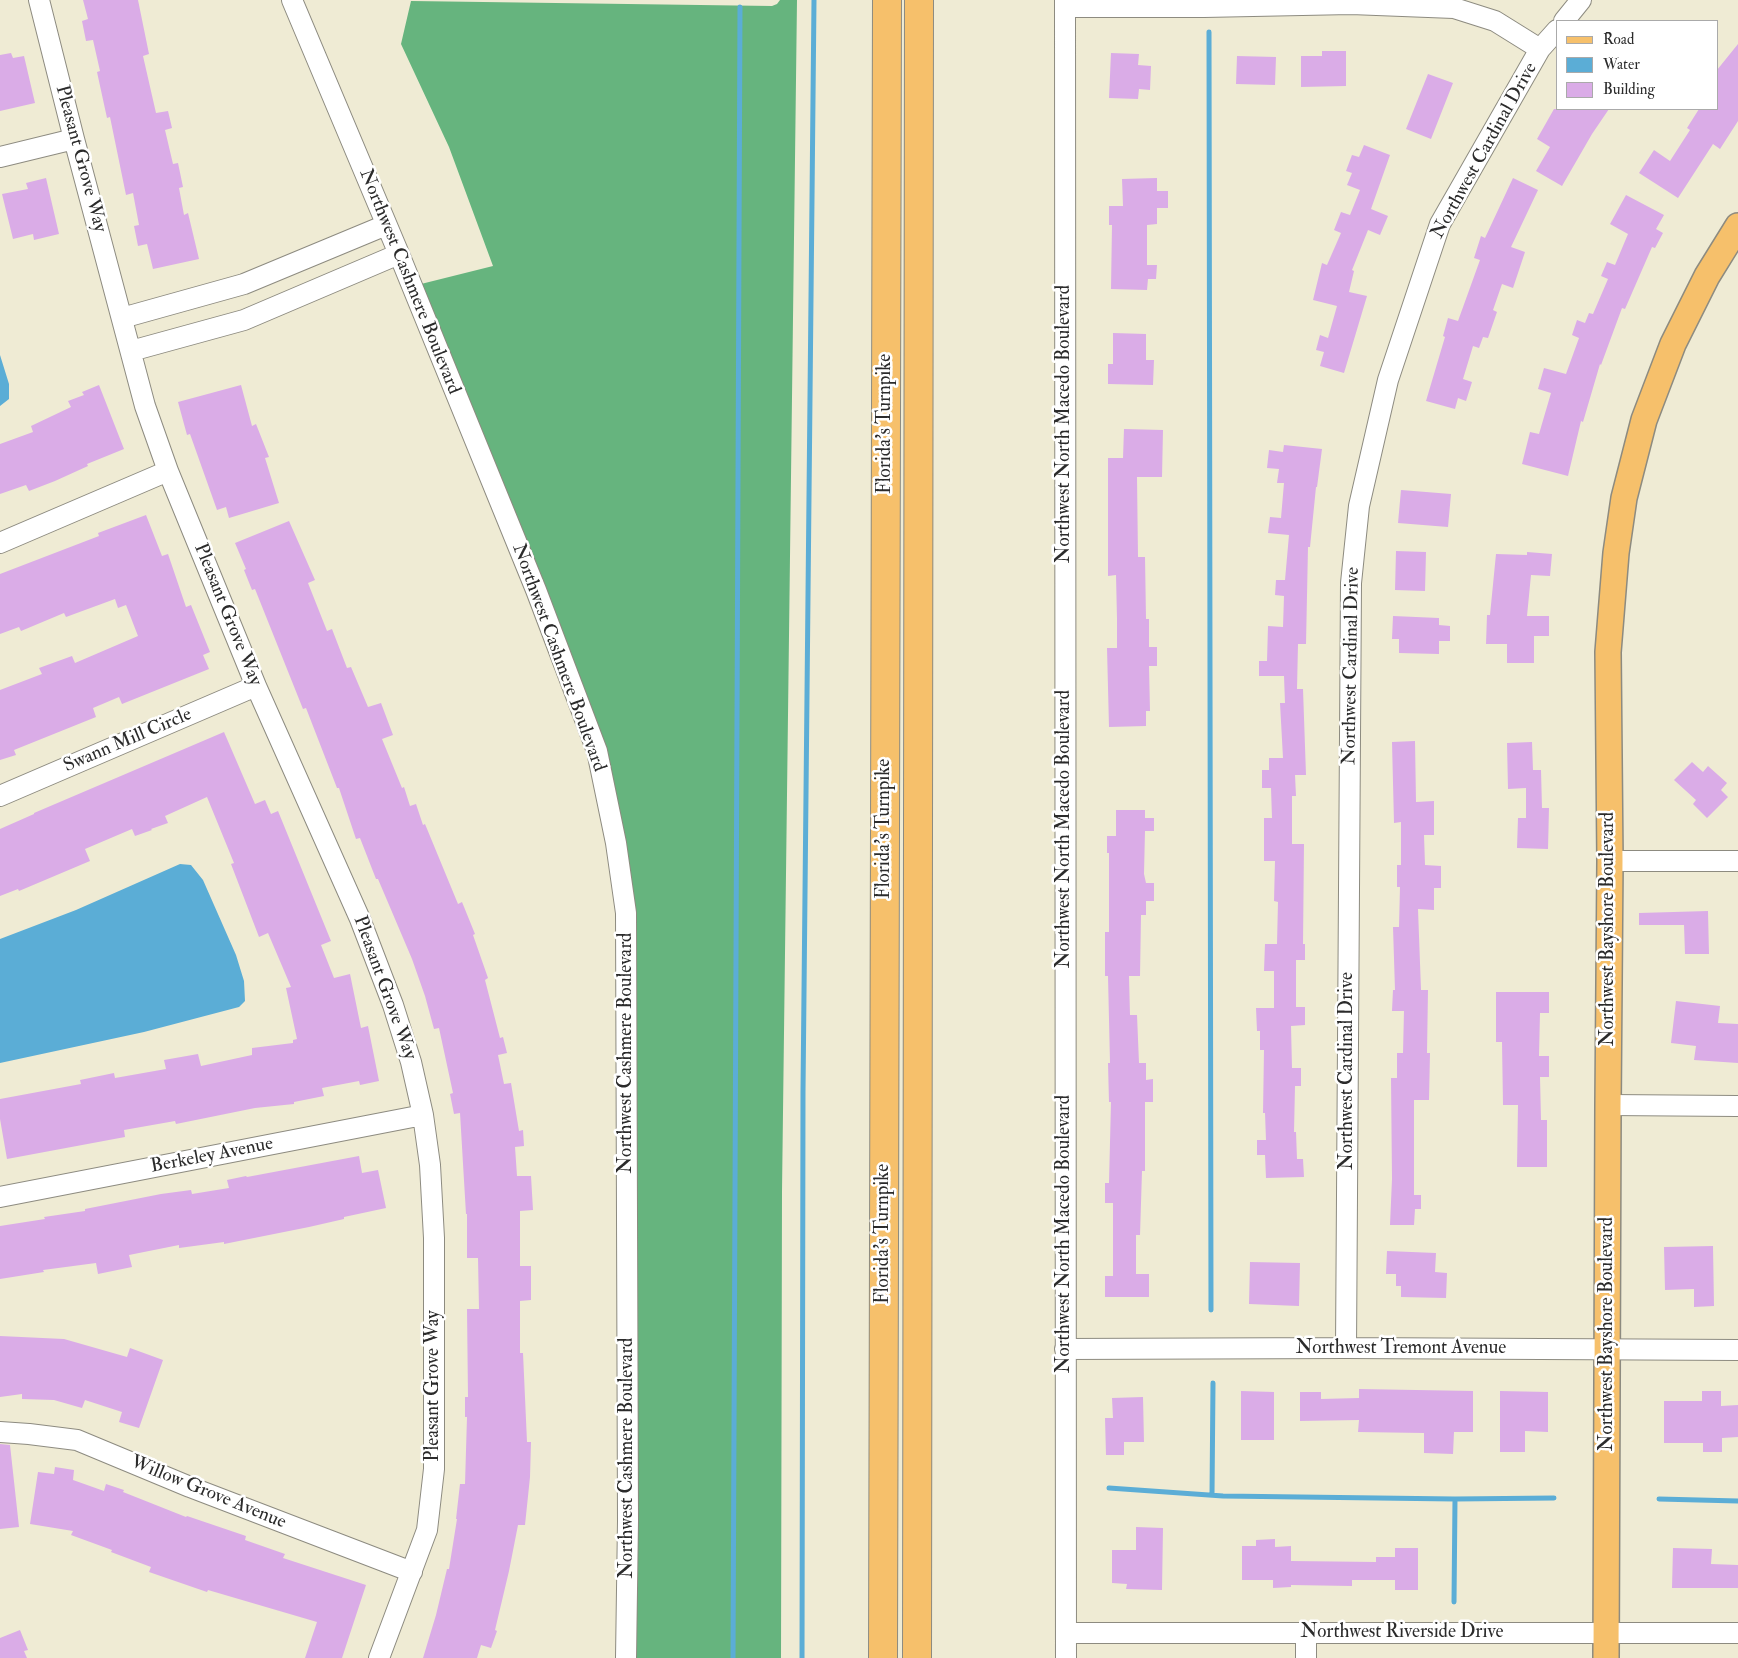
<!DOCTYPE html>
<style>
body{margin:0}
#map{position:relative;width:1738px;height:1658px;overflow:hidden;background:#efebd4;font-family:"IM FELL Double Pica",serif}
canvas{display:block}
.legend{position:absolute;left:1556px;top:20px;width:162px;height:90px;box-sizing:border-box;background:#fff;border:1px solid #aaa;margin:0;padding:6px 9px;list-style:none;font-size:15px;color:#2b2b2b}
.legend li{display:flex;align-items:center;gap:10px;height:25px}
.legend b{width:25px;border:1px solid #aaa}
</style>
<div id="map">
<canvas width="1738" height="1658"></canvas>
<ul class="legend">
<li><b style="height:6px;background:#f6c06b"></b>Road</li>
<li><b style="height:14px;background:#5badd6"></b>Water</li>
<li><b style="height:14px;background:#daace7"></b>Building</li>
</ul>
</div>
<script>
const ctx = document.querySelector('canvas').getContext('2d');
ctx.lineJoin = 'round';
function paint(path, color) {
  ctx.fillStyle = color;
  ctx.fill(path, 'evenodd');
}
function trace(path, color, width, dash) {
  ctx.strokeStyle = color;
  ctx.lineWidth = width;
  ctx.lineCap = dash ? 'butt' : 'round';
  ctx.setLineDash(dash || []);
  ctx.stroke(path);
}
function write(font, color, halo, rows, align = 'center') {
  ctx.font = font + ' "IM FELL Double Pica",serif';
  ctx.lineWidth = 5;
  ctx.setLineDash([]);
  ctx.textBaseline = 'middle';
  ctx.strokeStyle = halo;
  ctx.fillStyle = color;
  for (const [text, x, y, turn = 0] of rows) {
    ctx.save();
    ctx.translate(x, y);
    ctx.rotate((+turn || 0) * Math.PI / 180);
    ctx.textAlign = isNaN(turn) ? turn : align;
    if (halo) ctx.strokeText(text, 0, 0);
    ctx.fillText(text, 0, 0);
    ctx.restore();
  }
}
paint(new Path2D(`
 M780,0H797L782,1191L781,1658H635L625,840L421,284L493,266L449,147L401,44L411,1L772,6L777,4Z`), '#66b47e');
paint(new Path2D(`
 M0,355L9,384V399L0,406Z
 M180,864L191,865L203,880L236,955L244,981L245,1001L239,1007L144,1032L0,1063V939L76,910Z`), '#5badd6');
trace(new Path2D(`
 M1209,32L1211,1310
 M1109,1488L1223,1496L1455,1499L1554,1498
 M1212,1495L1213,1383
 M1659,1499L1738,1501
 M1454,1602L1455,1499
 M733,1658L740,7
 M802,1658L803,1092L814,0`), '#5badd6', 5);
paint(new Path2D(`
 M83,0H138L149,54L143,56L156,113L168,111L172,128L165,130L173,164L178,163L183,187L179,188L184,215L188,213L199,259L153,269L147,244L138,246L134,226L139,225L133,193L126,195L110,117L107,118L97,72L100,71L93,40L86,41L82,21L88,19Z
 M1738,44V121L1720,149L1713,144L1678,198L1639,173L1654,150L1670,161L1690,130L1687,128L1699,109H1717V70Z
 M1322,51H1346V86L1301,87V56H1322Z
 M11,53L13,58L24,56L35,103L0,111V55Z
 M1111,53L1139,54L1138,65L1151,66L1150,90L1139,89L1138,99L1109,98Z
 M1237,56L1276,57L1275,85L1236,84Z
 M1428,74L1453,83L1431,139L1406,129Z
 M1554,109H1609L1592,134L1562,186L1536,171L1550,147L1537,139Z
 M1364,145L1390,155L1371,209L1388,216L1380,235L1368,230L1352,270L1354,271L1349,292L1367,296L1344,373L1320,366L1324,352L1316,350L1320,335L1328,338L1337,306L1313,300L1322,263L1327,265L1341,233L1334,230L1341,212L1350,215L1360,190L1347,185L1352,173L1346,171L1352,155L1359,157Z
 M46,178L59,234L34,240L33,234L13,239L2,194L28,189L26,183Z
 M1157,178V191H1168V208H1157V224L1147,225V265H1157L1156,279H1148L1147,290L1111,289L1112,225H1109V206H1123L1122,179Z
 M1513,178L1538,190L1511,247L1525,252L1513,288L1502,284L1493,310L1497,312L1488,338L1483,337L1479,348L1473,346L1463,379L1472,382L1466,401L1458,398L1455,409L1426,401L1445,337L1443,336L1448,318L1458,321L1480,260L1474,258L1481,236L1485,238Z
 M1626,195L1664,215L1656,229L1663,233L1655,248L1652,247L1625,309L1622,308L1601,365L1600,364L1583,422L1581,421L1568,476L1522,464L1530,432L1539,434L1551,393L1538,389L1544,368L1566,374L1579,338L1572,335L1577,320L1585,323L1589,313L1593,314L1608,279L1601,276L1607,262L1615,265L1628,234L1610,224Z
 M1113,333L1146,334V360H1154L1153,385L1108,384V364H1113Z
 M99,385L124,449L87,464L88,466L55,481L29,491L26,485L0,494V444L33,432L31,426L71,407L68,401L84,395L82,392Z
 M241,385L252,426L256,424L269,457L265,458L279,503L229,518L226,507L217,510L190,434L187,435L178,402Z
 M1124,429L1163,430L1162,477H1137L1138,557H1145L1146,619H1149V647H1157V666H1149L1150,711H1146V726L1109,727L1107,648H1117V619L1116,575L1108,576V458H1123Z
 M1284,445L1322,449L1317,487H1316L1310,547H1308L1306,644H1298L1297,689H1303L1306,775H1295L1296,796H1292V844H1304L1303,944H1305V960H1296V1007H1305V1025L1291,1026L1292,1068H1301V1086H1295L1294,1132H1296L1297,1159H1303L1304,1177L1266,1178L1265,1155H1257V1140H1266L1265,1113H1263L1264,1050H1260V1031H1257L1256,1008H1274V971H1264L1265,944H1277L1278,902L1274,901L1275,861H1264V818H1272L1271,788H1262V770H1269V758H1283L1280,703H1285L1284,676H1259V661H1267L1268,626L1283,627L1284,596L1275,595L1276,580H1285L1289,535L1268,533L1270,517L1281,518L1284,483H1277L1279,469L1267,468L1269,450L1283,452Z
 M1401,490L1451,494L1448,527L1398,523Z
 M146,515L162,556L168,554L186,607L191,605L210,652L203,655L209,669L122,704L119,697L93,708L96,717L14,750L16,755L0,760V690L42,674L39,668L72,656L75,663L138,636L126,605L118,608L115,599L66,617L64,613L21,631L19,627L0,634V574L99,536L98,533Z
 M289,521L315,580L308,583L327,631L332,629L347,668L351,667L368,707L381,703L393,735L382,739L402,788L404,787L410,806L416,804L423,825L425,824L458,904L462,902L475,934L473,935L488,978L485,980L500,1038L503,1037L507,1053L498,1055L504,1084L511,1083L519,1131L523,1130L524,1146L515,1147L517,1176H531L533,1210L520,1211V1266H531V1300L520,1301V1353H523L527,1442H531L530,1477L525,1525H518L509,1571L495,1630L497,1631L491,1648L481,1645L477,1658H423L436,1615L447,1569H449L457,1519H456L460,1484H465L467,1417H465V1397H468L467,1309H479L478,1258H467V1214H466L460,1113L454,1114L450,1094L453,1093L439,1028L434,1029L425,996L412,959L378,879H376L360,838L356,839L339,788H337L306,708L303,709L255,589L252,590L244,570L246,569L235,543Z
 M1396,551L1426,552L1425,591L1395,590Z
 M1527,552L1552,554L1550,576L1531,575L1527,616H1549V636H1534V663H1507V644H1486L1487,615H1490L1496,554L1527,555Z
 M1393,616L1439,618V625L1450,626V641H1439V654L1399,653V639H1392Z
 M224,732L255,804L265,800L271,814L278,811L331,941L321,945L334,978L350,974L361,1028L368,1026L379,1081L360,1085L359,1081L322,1088L324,1096L294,1102V1104L255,1108L176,1124L175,1121L124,1130L125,1137L7,1159L0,1119V1099L81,1084L80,1080L114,1073L115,1078L166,1069L164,1060L198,1054L201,1066L252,1055V1048L293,1043V1040L297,1039L286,988L291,987L268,933L259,937L231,864L234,863L207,797L165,816L168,823L151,829L152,830L135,836L132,829L85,849L90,861L19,891L18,889L0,896V829L34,814V813Z
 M1415,741L1416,802L1434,801V835H1424L1425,865L1441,866V888H1434V910L1418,909L1421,990H1428L1427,1053H1430L1429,1100H1414V1195H1421V1209H1415L1414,1225H1390L1392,1179L1391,1078H1397V1053H1403L1404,1011H1392L1393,990H1395L1393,927H1399L1400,887H1397V865H1401V822L1394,823L1392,742Z
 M1532,742L1533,770H1541L1542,808H1549L1548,849L1517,848L1518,818H1526V788L1508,789L1507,743Z
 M1692,762L1703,772L1708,766L1727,783L1721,790L1728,797L1707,818L1693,804L1696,800L1674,780Z
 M1116,810H1145V818H1154V831H1145L1144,874L1146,883H1154V901H1146V915H1141L1140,976H1129L1130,1015H1137L1139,1063H1146V1080L1153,1079V1102H1145V1171H1142L1140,1235H1136V1274H1149V1297H1105V1276H1113V1203H1105V1183H1109L1111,1102H1109L1108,1063H1110L1108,976H1105V932H1109V853H1107V836H1116Z
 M1708,911L1709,954H1685L1684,925H1639V913Z
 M1496,992H1549V1013H1540L1539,1056H1549V1077H1540L1541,1120H1547V1167H1517L1518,1105H1503L1502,1042H1496Z
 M1676,1001L1720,1006L1718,1023L1738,1024V1063L1694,1060L1696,1046L1671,1043Z
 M359,1156L362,1173L378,1170L386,1208L344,1217V1219L309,1227L224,1244V1242L179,1248V1245L129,1255L132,1267L98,1274L96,1263L43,1270L44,1272L0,1279V1226L45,1219L44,1217L85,1211V1209L161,1194L191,1190L192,1194L229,1188L227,1180L246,1176L247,1177Z
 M1713,1246L1714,1306L1694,1307V1289L1665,1290L1664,1247Z
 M1387,1251L1436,1253L1435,1272L1447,1273L1446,1298L1401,1297V1286H1396V1274H1386Z
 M1250,1262L1300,1263L1299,1306L1249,1304Z
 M0,1336L64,1339L127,1357L130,1348L163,1360L139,1428L119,1422L122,1412L85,1400L82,1408L54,1400L22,1399V1394L0,1397Z
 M1359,1389L1473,1391V1432H1454L1453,1454L1424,1453V1433L1358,1432L1359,1420L1300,1421V1392H1321V1399L1359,1398Z
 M1241,1391L1274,1392V1440H1241Z
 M1500,1391L1548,1392V1432L1525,1431V1452H1500Z
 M1702,1391H1721V1406L1738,1405V1437L1722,1438V1452H1703V1443H1664V1401H1702Z
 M1143,1397L1144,1442H1124V1455H1106L1105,1418H1113L1112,1398Z
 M0,1444L10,1445L19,1527L0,1529Z
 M55,1467L74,1470L73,1480L104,1491L106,1484L124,1490L123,1492L186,1517L187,1516L246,1536L245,1540L285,1554L283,1558L366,1585L342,1658H305L317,1622L208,1590L207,1592L149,1572L151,1567L111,1552L112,1550L71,1535L73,1531L30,1524L38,1472L54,1474Z
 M1136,1527L1163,1528L1162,1590L1126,1589L1127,1584L1112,1583V1550H1136Z
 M1275,1539V1547L1291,1546V1561L1376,1562V1557H1395V1548H1418V1590H1395V1580H1352V1586L1291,1585V1587L1273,1588V1580H1242V1546H1256V1540Z
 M1673,1548L1712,1549L1711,1564L1738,1565V1588H1672Z
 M20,1630L28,1650L24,1651L27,1658H0V1638Z`), '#daace7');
const minor = new Path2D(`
 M39,0L74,139L145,406L168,471L256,686L360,919L393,1005L411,1062L423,1115L430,1165L434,1238V1469L427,1530L379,1658
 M292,0L399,254L536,590L597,751L616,843L626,913L628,1521L626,1658
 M1065,0L1066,1658
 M1065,7H1204L1351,4L1454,8L1495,21L1540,49
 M1564,21L1581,0
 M0,157L74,139
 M122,318L244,284L386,225
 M131,351L244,320L399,254
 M0,543L168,471
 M0,796L256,686
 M1610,861H1738
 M1608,1105L1738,1106
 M0,1197L423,1115
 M1346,1348L1351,583L1359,506L1388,380L1440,224L1540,49L1557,30
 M1065,1349L1346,1348L1738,1350
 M0,1432L29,1434L77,1440L190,1487L412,1572
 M1066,1633H1738
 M1306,1658V1633`);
const major = new Path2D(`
 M1606,1658L1608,1105L1610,861L1608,652L1616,553L1624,498L1644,420L1673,344L1707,276L1738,226`);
const highway = new Path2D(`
 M883,1658L887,0
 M917,1658L919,0`);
trace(minor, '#8d8b80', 22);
trace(major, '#8d8b80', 28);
trace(highway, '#8d8b80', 30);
trace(minor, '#fff', 20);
trace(major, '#f6c06b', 25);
trace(highway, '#f6c06b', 28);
write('19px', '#2b2b2b', '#fff', [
 ["Northwest Cardinal Drive",1485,151,-61],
 ["Pleasant Grove Way",80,159,75],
 ["Northwest Cashmere Boulevard",409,282,68],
 ["Florida's Turnpike",886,424,-90],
 ["Northwest North Macedo Boulevard",1065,424,-90],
 ["Pleasant Grove Way",227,615,68],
 ["Northwest Cashmere Boulevard",558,658,70],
 ["Northwest Cardinal Drive",1352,666,-89],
 ["Swann Mill Circle",128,741,-23],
 ["Florida's Turnpike",885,829,-90],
 ["Northwest North Macedo Boulevard",1065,829,-90],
 ["Northwest Bayshore Boulevard",1609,929,-90],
 ["Pleasant Grove Way",384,988,70],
 ["Northwest Cashmere Boulevard",627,1053,-90],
 ["Northwest Cardinal Drive",1348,1071,-90],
 ["Berkeley Avenue",212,1156,-11],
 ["Florida's Turnpike",884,1234,-90],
 ["Northwest North Macedo Boulevard",1065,1234,-90],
 ["Northwest Bayshore Boulevard",1608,1334,-90],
 ["Northwest Tremont Avenue",1401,1349],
 ["Pleasant Grove Way",434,1386,-90],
 ["Northwest Cashmere Boulevard",628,1458,-90],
 ["Willow Grove Avenue",208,1493,22],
 ["Northwest Riverside Drive",1402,1633]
]);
</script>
